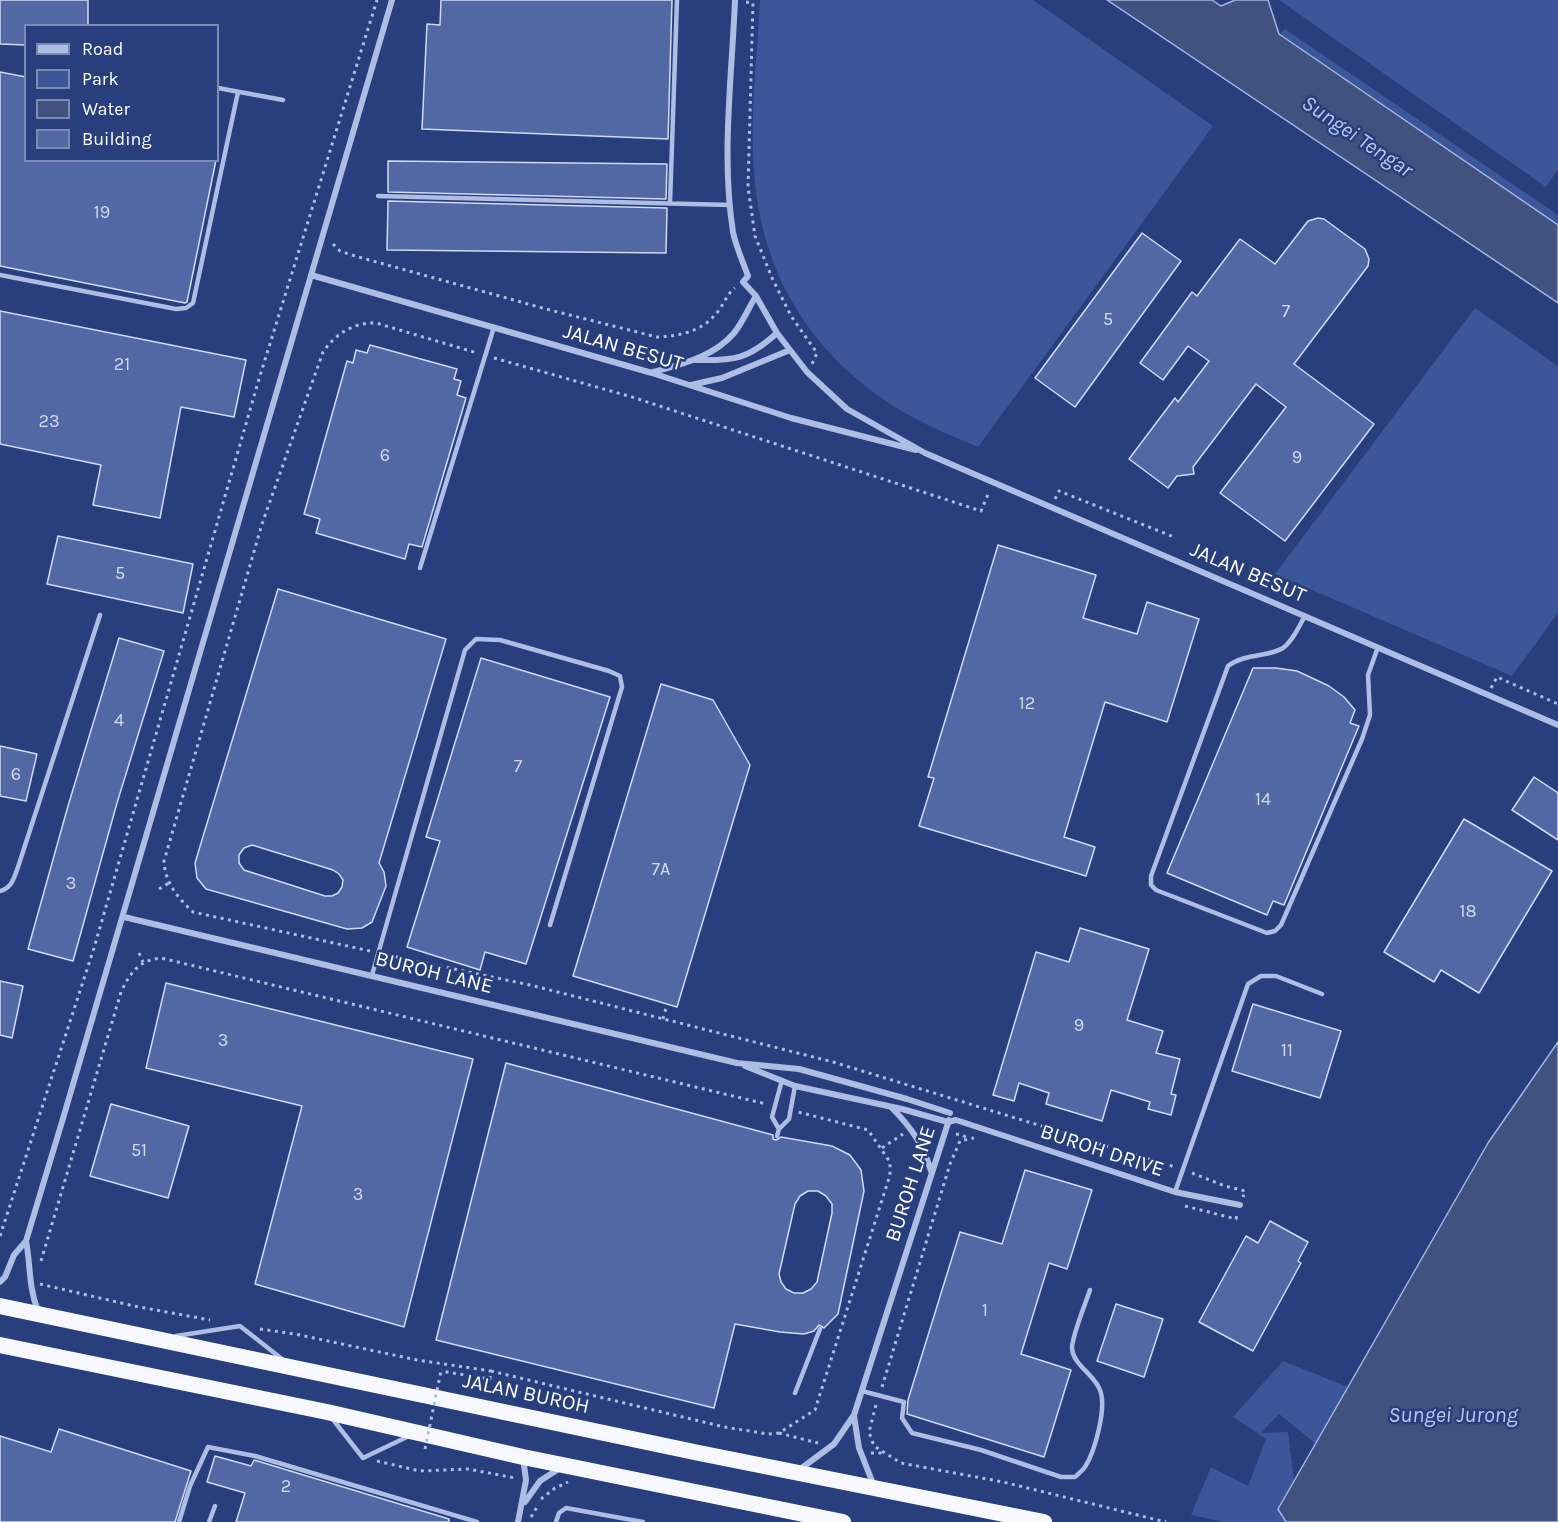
<!DOCTYPE html>
<style>
body{margin:0}
#map{position:relative;width:1558px;height:1522px;overflow:hidden;background:#283e7d;font-family:Karla,sans-serif}
canvas{display:block}
.legend{position:absolute;left:24px;top:24px;width:195px;height:138px;box-sizing:border-box;background:#283e7d;border:2px solid #7e8bb1;margin:0;padding:8px 10px;list-style:none;font-size:18px;color:#fff}
.legend li{display:flex;align-items:center;gap:12px;height:30px}
.legend b{width:30px;border:2px solid #7e8bb1}
</style>
<div id="map">
<canvas width="1558" height="1522"></canvas>
<ul class="legend">
<li><b style="height:8px;background:#aebde4"></b>Road</li>
<li><b style="height:16px;background:#3c569a"></b>Park</li>
<li><b style="height:16px;background:#425280"></b>Water</li>
<li><b style="height:16px;background:#5168a5"></b>Building</li>
</ul>
</div>
<script>
const ctx = document.querySelector('canvas').getContext('2d');
ctx.lineJoin = 'round';
function paint(path, color) {
  ctx.fillStyle = color;
  ctx.fill(path, 'evenodd');
}
function trace(path, color, width, dash) {
  ctx.strokeStyle = color;
  ctx.lineWidth = width;
  ctx.lineCap = dash ? 'butt' : 'round';
  ctx.setLineDash(dash || []);
  ctx.stroke(path);
}
function write(font, color, halo, rows, align = 'center') {
  ctx.font = font + ' Karla,sans-serif';
  ctx.lineWidth = 5;
  ctx.setLineDash([]);
  ctx.textBaseline = 'middle';
  ctx.strokeStyle = halo;
  ctx.fillStyle = color;
  for (const [text, x, y, turn = 0] of rows) {
    ctx.save();
    ctx.translate(x, y);
    ctx.rotate((+turn || 0) * Math.PI / 180);
    ctx.textAlign = isNaN(turn) ? turn : align;
    if (halo) ctx.strokeText(text, 0, 0);
    ctx.fillText(text, 0, 0);
    ctx.restore();
  }
}
paint(new Path2D(`
 M760,0H1033L1213,126L978,447C952,436 925,425 900,410C816,359 764,280 755,182C749,122 757,60 760,0Z
 M1279,0H1558V169L1546,187Z
 M1285,29L1558,215V225L1279,34Z
 M1475,308L1558,366V613L1512,676L1275,574Z
 M1283,1361L1348,1387L1316,1444L1279,1414L1261,1433L1288,1432L1294,1481L1278,1509L1286,1522H1225L1191,1515L1211,1467L1248,1486L1266,1439L1233,1417Z`), '#3c569a');
const water = new Path2D(`
 M1107,0H1212L1221,6L1235,0H1268L1279,34L1558,225V303Z
 M1558,1042V1522H1286L1278,1509L1488,1143Z`);
paint(water, '#425280');
trace(water, '#a3b6e5', 1.5);
const building = new Path2D(`
 M0,0H88V26H26V45L0,44Z
 M441,0H672L668,139L422,129L427,24L440,25Z
 M0,72L26,77V160H216L187,302L185,303L0,266Z
 M388,161L667,164L666,199L388,192Z
 M388,201L667,208L666,253L387,250Z
 M1318,218L1324,219L1365,249L1369,259L1368,266L1294,364L1374,424L1285,541L1220,493L1286,407L1256,384L1193,467L1194,474L1177,476L1168,488L1129,459L1175,398L1178,402L1209,361L1188,346L1163,380L1140,363L1192,292L1197,296L1240,239L1275,264L1308,221Z
 M1142,233L1181,261L1075,407L1035,378Z
 M0,311L246,360L234,417L181,407L160,518L93,505L101,465L0,444Z
 M370,345L457,369L454,379L461,381L457,395L466,398L422,547L409,544L405,559L316,533L320,519L304,514L347,361L353,363L356,350L367,353Z
 M58,536L193,564L183,613L47,584Z
 M998,545L1096,575L1083,618L1137,634L1147,602L1199,619L1167,722L1105,702L1064,837L1095,847L1086,876L919,826L934,778L928,777Z
 M278,589L446,639L379,863L384,872L386,886L372,922L362,928L347,929L206,889L197,878L195,863ZM252,845L333,870L339,874L343,880L342,887L338,893L332,896H325L244,870L239,863V855L244,848Z
 M119,638L164,651L117,803L73,961L28,949L68,806Z
 M481,658L610,697L526,964L485,952L480,970L407,947L440,841L426,837Z
 M1253,668H1276L1297,671L1329,686L1344,697L1355,710L1350,723L1359,726L1284,905L1273,901L1267,915L1167,873Z
 M661,684L713,700L750,765L677,1007L573,976Z
 M0,746L37,754L26,801L0,796Z
 M1534,777L1558,793V840L1512,810Z
 M1464,819L1552,871L1479,993L1441,970L1434,982L1384,952Z
 M1080,928L1149,949L1127,1020L1163,1031L1156,1053L1180,1059L1171,1094L1176,1095L1171,1115L1148,1109L1150,1102L1111,1090L1102,1121L1046,1104L1049,1093L1019,1083L1014,1101L993,1095L1036,952L1069,962Z
 M0,981L23,986L12,1038L0,1035Z
 M166,983L473,1059L404,1327L255,1284L302,1106L146,1068Z
 M1253,1004L1341,1031L1320,1098L1232,1071Z
 M506,1063L773,1135V1139L776,1140L781,1137L832,1146L850,1155L861,1170L864,1191L838,1314L824,1328L819,1325L814,1331L804,1334L780,1332L735,1324L714,1408L436,1340ZM808,1191H818L826,1196L832,1204V1213L817,1282L811,1289L803,1293H794L786,1289L781,1282L779,1274L795,1204L800,1196Z
 M111,1104L189,1126L168,1198L90,1176Z
 M1025,1170L1092,1190L1067,1269L1049,1263L1021,1354L1071,1370L1044,1457L907,1414L908,1400L960,1232L1002,1244Z
 M1270,1221L1308,1242L1298,1261L1301,1263L1253,1351L1199,1322L1246,1236L1258,1243Z
 M1116,1304L1163,1319L1144,1377L1097,1361Z
 M59,1429L191,1471L175,1522H0V1436L51,1452Z
 M215,1456L251,1466L254,1460L449,1519V1522H236L245,1493L207,1482Z`);
paint(building, '#5168a5');
trace(building, '#d0daf4', 1.5);
trace(new Path2D(`
 M746,2L753,3L748,187L755,236L772,278L791,316L817,353L812,364
 M333,244L340,251L355,256L546,309L657,337C681,336 704,331 719,310C725,302 727,294 735,288
 M494,358L632,397L981,511L989,492
 M1055,499L1059,491L1174,537
 M1491,688L1497,677L1558,704
 M159,889L169,883
 M370,951L193,912C178,898 165,883 164,861L262,524L323,352C335,334 354,322 376,323L477,353
 M139,953L143,962
 M388,955L530,985L833,1062L1175,1167
 M663,1019L666,1008
 M956,1134L963,1135L967,1139
 M882,1148L903,1134
 M1192,1173L1225,1186L1245,1191L1243,1197
 M1185,1206L1236,1219L1237,1215
 M0,1236L94,948L259,379L377,0
 M41,1261L121,992C130,973 139,960 161,958L766,1104
 M40,1284L134,1306L210,1320
 M260,1329L295,1334L417,1360L491,1371L490,1379L441,1371
 M491,1371L724,1427L768,1434L779,1433L815,1410L890,1175V1162L868,1130L798,1112
 M882,1387L950,1164L960,1141L974,1138
 M876,1405L869,1432L874,1446L901,1463L1003,1482L1166,1522
 M779,1433L818,1443
 M871,1453H885
 M377,1461L420,1471L468,1469L515,1478
 M541,1499L555,1488L568,1482
 M531,1517L538,1505`), '#aebde4', 3, [3, 4.5]);
trace(new Path2D(`
 M218,88L283,100
 M378,196L730,205
 M670,203L677,0
 M0,275L176,309L186,308L193,303L238,92
 M420,568L494,327
 M1305,616C1299,626 1293,641 1283,648C1269,657 1245,653 1228,666L1151,876V885L1156,890L1267,933L1275,931L1281,925L1362,739L1370,715L1368,675L1378,647
 M0,891C12,888 14,878 18,867L100,615
 M372,975L465,650L476,639L500,640L609,671L620,676L622,687L550,925
 M779,1129L772,1117L782,1080
 M777,1136L779,1129L789,1119L795,1086
 M1175,1192L1248,984L1261,976H1276L1322,994
 M176,1336L240,1326L282,1359
 M862,1391L904,1402L902,1418L912,1433L981,1450L1061,1477H1075C1078,1474 1082,1471 1085,1467C1095,1451 1107,1408 1100,1390C1094,1374 1073,1365 1072,1348C1072,1336 1086,1302 1090,1290
 M795,1393L820,1329
 M331,1417L363,1458L409,1436
 M179,1522L190,1486L208,1447L255,1456L477,1522
 M209,1522L215,1506
 M556,1522L559,1513L566,1508L643,1522`), '#aebde4', 4.5);
trace(new Path2D(`
 M735,0C732,76 721,156 733,232C736,247 743,262 748,276L743,282L756,296L777,333L807,372L847,409L925,453L1558,725
 M311,275L652,373L791,418L916,450
 M696,360C735,361 748,359 777,333
 M653,372C681,364 714,357 734,333C743,322 749,307 756,296
 M691,385L722,378L790,350
 M124,917L737,1063L799,1069L907,1099L950,1113
 M745,1066L795,1086L902,1109L948,1122L956,1120L1175,1192L1240,1205
 M891,1107C911,1127 923,1144 931,1171
 M26,1241C31,1267 28,1285 38,1311
 M0,1282L5,1277L14,1255L26,1241C151,828 273,414 392,0
 M854,1416L859,1448L874,1486
 M799,1470L834,1444L854,1415L949,1120
 M525,1502L540,1481L560,1468
 M518,1522L526,1480L523,1458`), '#aebde4', 6);
trace(new Path2D(`
 M0,1306L699,1453L1044,1522
 M0,1345L327,1412L523,1457L843,1522`), '#f6f8fe', 16);
trace(new Path2D(`
 M425,1449L441,1371`), '#aebde4', 3, [3, 4.5]);
write('18px', '#d4d9e8', null, [
 ["19",102,213],
 ["7",1286,312],
 ["5",1108,320],
 ["21",122,365],
 ["23",49,422],
 ["6",385,456],
 ["9",1297,458],
 ["5",120,574],
 ["12",1027,704],
 ["4",119,721],
 ["7",518,767],
 ["6",16,775],
 ["14",1263,800],
 ["7A",661,870],
 ["3",71,884],
 ["18",1468,912],
 ["9",1079,1026],
 ["3",223,1041],
 ["11",1287,1051],
 ["51",139,1151],
 ["3",358,1195],
 ["1",985,1311],
 ["2",286,1487]
]);
write('21px', '#fff', '#283e7d', [
 ["JALAN BESUT",623,348,16],
 ["JALAN BESUT",1248,573,23],
 ["BUROH LANE",434,973,14],
 ["BUROH DRIVE",1102,1151,18],
 ["BUROH LANE",911,1184,-72],
 ["JALAN BUROH",526,1394,12]
]);
write('italic 22px', '#b9c8ec', '#283e7d', [
 ["Sungei Tengar",1357,137,34],
 ["Sungei Jurong",1453,1416]
]);
</script>
